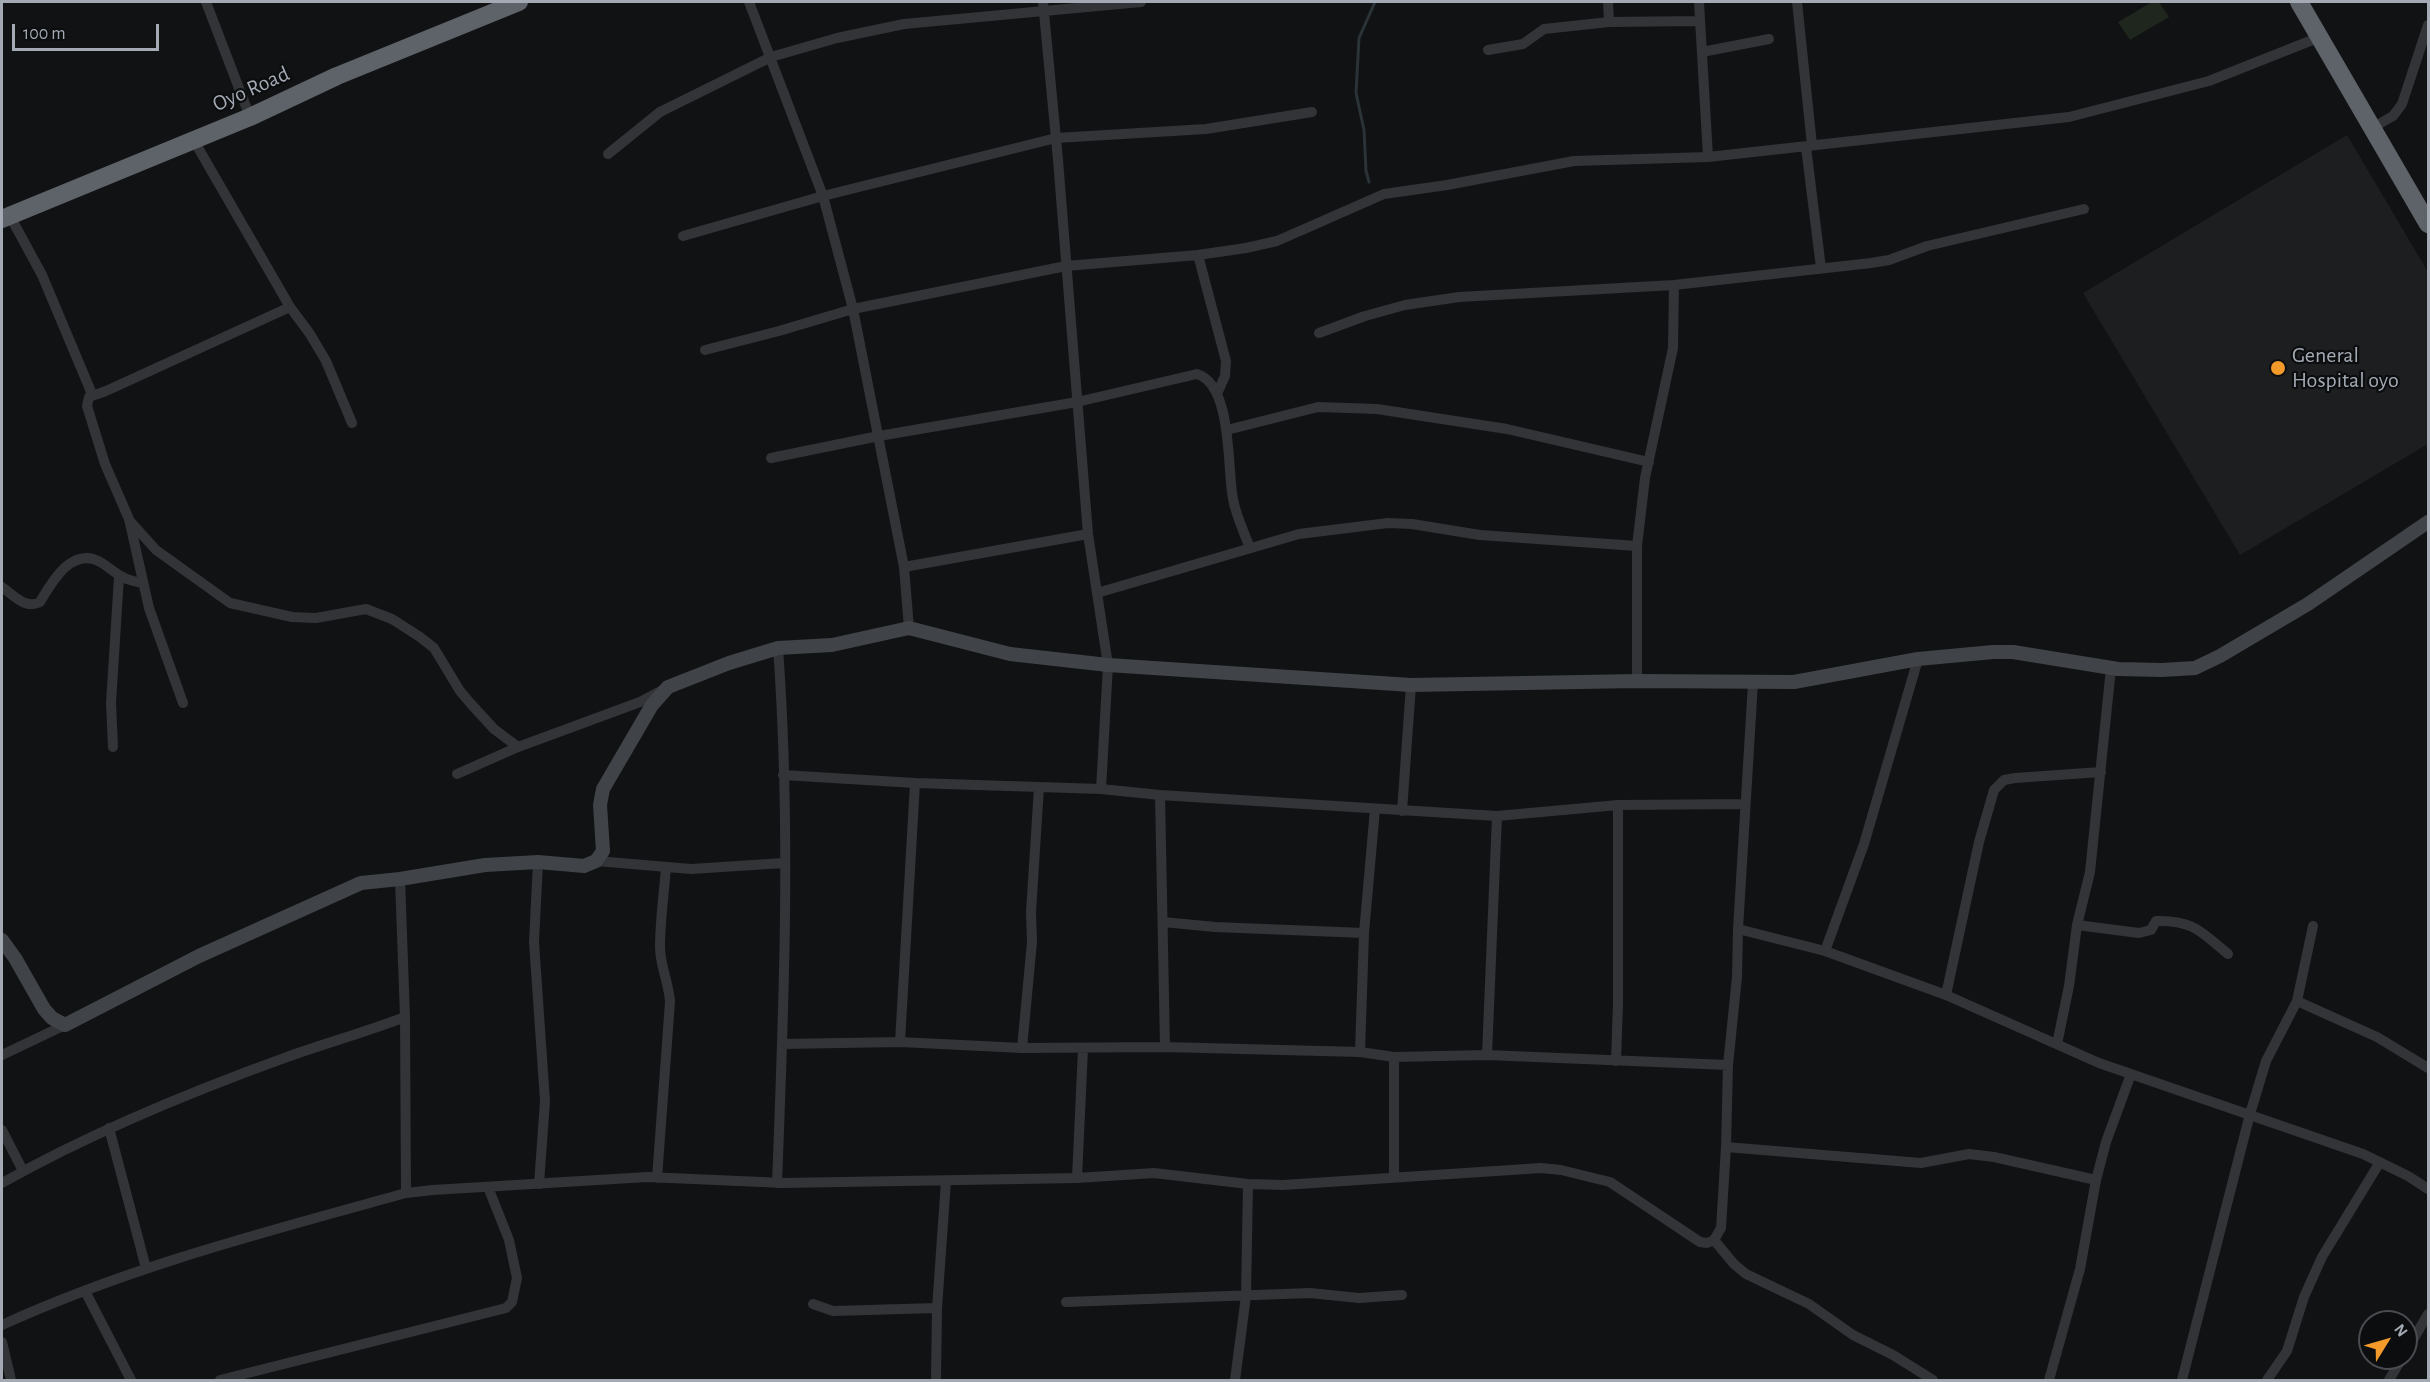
<!DOCTYPE html>
<style>
body{margin:0}
#map{position:relative;width:2430px;height:1382px;overflow:hidden;background:#111213;font-family:"Alegreya Sans",sans-serif}
canvas{display:block}
.frame{position:absolute;inset:0;border:3px solid #a3aab4;pointer-events:none}
.north{position:absolute;left:2358px;top:1310px;width:60px;height:60px;box-sizing:border-box;background:#0c0d0e;border:2px solid #484c50;border-radius:50%;rotate:53deg;font-size:16px;font-weight:700;line-height:24px;text-align:center;color:#a3aab4}
.north::after{content:'';display:block;margin:auto;width:21px;height:27px;background:#f29a2a;clip-path:polygon(50% 0,100% 100%,50% 72%,0 100%)}
.scale{position:absolute;left:12px;top:24px;width:147px;height:27px;box-sizing:border-box;border:3px solid #a3aab4;border-top:0;padding-left:8px;font-size:18px;line-height:21px;white-space:nowrap;color:#a3aab4;-webkit-text-stroke:4px #0c0d0e;paint-order:stroke}
</style>
<div id="map">
<canvas width="2430" height="1382"></canvas>
<div class="frame"></div>
<div class="north">N</div>
<div class="scale">100 m</div>
</div>
<script>
const ctx = document.querySelector('canvas').getContext('2d');
ctx.lineJoin = 'round';
function paint(path, color) {
  ctx.fillStyle = color;
  ctx.fill(path, 'evenodd');
}
function trace(path, color, width, dash) {
  ctx.strokeStyle = color;
  ctx.lineWidth = width;
  ctx.lineCap = dash ? 'butt' : 'round';
  ctx.setLineDash(dash || []);
  ctx.stroke(path);
}
function write(font, color, halo, rows, align = 'center') {
  ctx.font = font + ' "Alegreya Sans",sans-serif';
  ctx.lineWidth = 4.5;
  ctx.setLineDash([]);
  ctx.textBaseline = 'middle';
  ctx.strokeStyle = halo;
  ctx.fillStyle = color;
  for (const [text, x, y, turn = 0] of rows) {
    ctx.save();
    ctx.translate(x, y);
    ctx.rotate((+turn || 0) * Math.PI / 180);
    ctx.textAlign = isNaN(turn) ? turn : align;
    if (halo) ctx.strokeText(text, 0, 0);
    ctx.fillText(text, 0, 0);
    ctx.restore();
  }
}
paint(new Path2D(`
 M2347,135L2428,272V444L2240,555L2083,293Z`), '#1d1e20');
paint(new Path2D(`
 M2152,2H2159L2169,17L2130,40L2118,22Z`), '#1e261e');
trace(new Path2D(`
 M1369,182L1366,171L1364,130L1356,93L1359,38L1375,2`), '#2a3338', 3);
trace(new Path2D(`
 M206,2L250,117
 M749,2L823,196L853,309L904,567L909,628
 M1043,2L1058,160L1088,534L1108,665L1101,789
 M1608,2L1609,22
 M1699,2L1708,157
 M1797,2L1812,145
 M1488,50L1523,44L1544,29L1609,22L1700,21
 M1702,52L1769,39
 M2372,128L2393,116L2402,104L2428,25
 M193,139L290,307L310,334L326,361L352,423
 M1806,147L1821,268
 M608,154L660,112L771,57L837,38L904,24L1141,2
 M10,216L42,275L92,394
 M683,236L823,196L1056,138L1206,129L1312,112
 M1198,255L1226,361L1225,376L1217,394
 M1319,333L1365,316L1405,305L1459,297L1674,285L1871,263L1889,260L1927,246L2084,209
 M705,350L779,331L853,309L1066,266L1198,255L1246,248L1277,241L1384,194L1447,185L1574,161L1708,157L2069,117L2209,81L2320,37
 M1227,430L1318,407L1377,409L1507,429L1649,462
 M771,458L879,436L1077,402L1197,374C1233,385 1227,470 1233,499C1236,516 1244,532 1250,548
 M129,520L156,550L230,603L292,617L316,618L366,609L392,619L420,637L434,648L460,691L471,704L494,729L518,747
 M904,567L1088,534
 M2,587C13,595 26,610 40,602C53,580 73,545 102,563C118,574 122,580 143,583
 M1097,593L1299,534L1388,523L1412,524L1480,535L1637,546
 M1637,681V546L1645,478L1673,348L1674,285
 M183,703L149,608L129,519L105,464L87,406L89,397L106,391L290,307
 M113,747L111,703L119,577
 M457,774L518,747L640,702L663,690
 M783,775L915,783L1101,789L1160,795L1497,816L1618,805L1745,804
 M1160,795L1165,1047
 M1402,811L1411,685
 M596,861L691,869L784,863
 M538,862L534,942L545,1101L539,1184
 M400,879L405,1017L406,1193
 M1163,922L1215,927L1364,933
 M2077,925L2139,933L2151,930L2156,921C2194,920 2201,932 2228,954
 M1738,929L1825,951L1946,995L2099,1063L2363,1154L2408,1176L2428,1189
 M1825,951L1864,844L1918,659
 M1946,995L1979,842L1994,790L2004,780L2015,778L2101,772
 M2297,1001L2377,1037L2428,1068
 M900,1042L915,783
 M782,1044L900,1042L1022,1048L1165,1047L1360,1052L1394,1057L1487,1055L1728,1065
 M2057,1044L2069,986L2077,925L2090,872L2111,668
 M1022,1048L1032,942L1031,912L1039,787
 M1360,1052L1364,933L1375,809
 M2,1055L65,1025
 M1487,1055L1497,816
 M1616,1061L1618,1003V805
 M109,1128L146,1268
 M2,1130L23,1171
 M1726,1147L1921,1163L1969,1154L1994,1157L2096,1180
 M1394,1176V1057
 M657,1178L670,1002C669,983 660,966 660,947C660,921 664,894 666,867
 M1077,1178L1083,1049
 M2,1183C92,1132 190,1092 287,1057C326,1043 366,1032 405,1017
 M777,1183C784,1005 791,825 778,648
 M1714,1240L1734,1264L1746,1274L1809,1304L1853,1335L1893,1355L1933,1380
 M85,1291L131,1380
 M1066,1302L1310,1293L1359,1298L1402,1295
 M813,1304L833,1311L937,1308
 M2,1325C131,1266 269,1231 406,1193L433,1190L647,1177L784,1183L1077,1178L1154,1173L1248,1184L1283,1185L1541,1168L1561,1170L1610,1182L1700,1242L1707,1243L1714,1240L1721,1228L1726,1147L1728,1065L1737,977L1738,929L1753,683
 M2,1342L11,1380
 M2406,1352L2428,1314
 M220,1380L506,1308L512,1302L517,1278L509,1240L488,1187
 M936,1380L937,1308L946,1181
 M1235,1380L1246,1296L1248,1184
 M2049,1380L2080,1269L2096,1180L2106,1142L2131,1074
 M2182,1380L2250,1114L2266,1061L2297,1001L2313,926
 M2267,1380L2287,1351L2304,1297L2322,1257L2380,1162
 M2389,1380L2402,1358`), '#323438', 10);
trace(new Path2D(`
 M2,940L15,958L44,1009L52,1018L65,1025L199,956L361,883L400,879L485,865L538,862L584,866L596,861L603,851L600,805L603,789L652,705L668,687L729,663L778,648L832,645L909,628L1010,654L1108,665L1411,685L1637,681L1794,682L1918,659L1993,652H2013L2118,669L2162,670L2195,668L2220,656L2308,604L2428,522`), '#404348', 14);
trace(new Path2D(`
 M2299,2L2428,224
 M2,219L250,117L337,76L519,2`), '#5e6269', 18);
for (const [x, y, r, color] of [
 [2278,368,8,"#f29a2a"]
]) {
  const dot = new Path2D();
  dot.arc(x, y, r, 0, 2 * Math.PI);
  ctx.fillStyle = color;
  ctx.fill(dot);
  trace(dot, '#0c0d0e', 2);
}
write('22px', '#a3aab4', '#0c0d0e', [
 ["Oyo Road",251,89,-24]
]);
write('22px', '#a3aab4', '#0c0d0e', [
 ["General",2292,355],
 ["Hospital oyo",2292,380]
], 'left');
</script>
